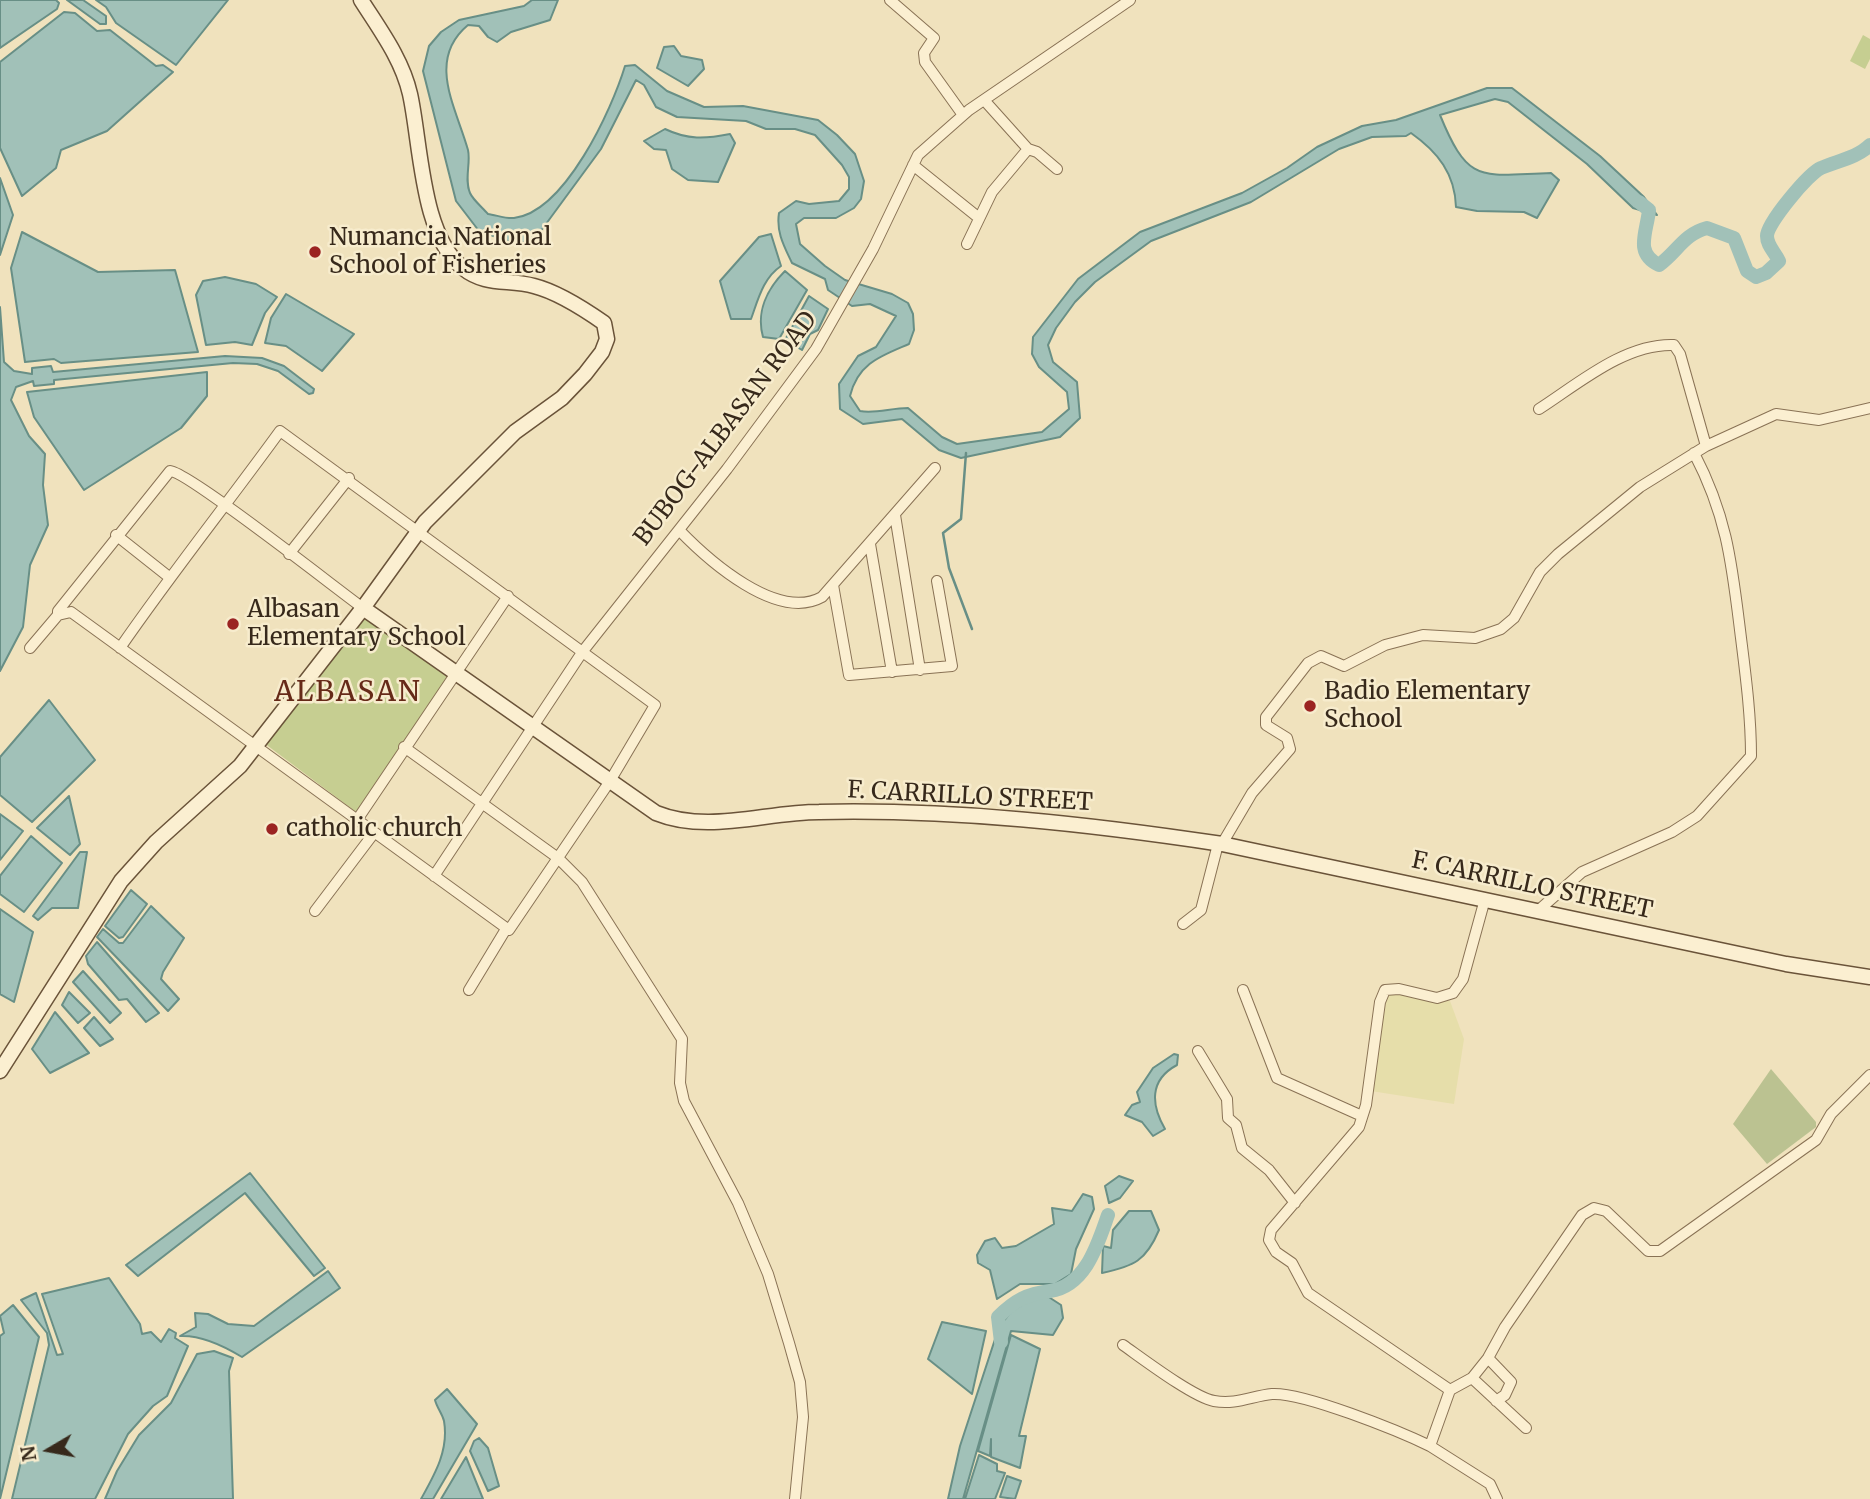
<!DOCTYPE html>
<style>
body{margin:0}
#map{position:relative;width:1870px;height:1499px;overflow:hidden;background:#f0e2bd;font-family:Merriweather,serif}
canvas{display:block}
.north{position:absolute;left:14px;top:1415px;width:70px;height:70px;-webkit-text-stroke:5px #f7eccd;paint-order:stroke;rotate:260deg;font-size:19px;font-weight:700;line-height:28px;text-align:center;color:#37291b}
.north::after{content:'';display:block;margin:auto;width:24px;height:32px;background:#37291b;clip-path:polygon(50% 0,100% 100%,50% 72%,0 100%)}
</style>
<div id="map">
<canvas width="1870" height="1499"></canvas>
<div class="north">N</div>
</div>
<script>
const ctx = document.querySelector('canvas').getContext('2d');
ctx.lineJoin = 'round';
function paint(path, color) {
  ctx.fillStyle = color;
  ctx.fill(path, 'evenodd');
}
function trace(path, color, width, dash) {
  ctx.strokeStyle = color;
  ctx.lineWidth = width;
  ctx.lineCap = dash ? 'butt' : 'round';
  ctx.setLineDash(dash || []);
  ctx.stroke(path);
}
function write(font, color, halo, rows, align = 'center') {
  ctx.font = font + ' Merriweather,serif';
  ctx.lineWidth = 5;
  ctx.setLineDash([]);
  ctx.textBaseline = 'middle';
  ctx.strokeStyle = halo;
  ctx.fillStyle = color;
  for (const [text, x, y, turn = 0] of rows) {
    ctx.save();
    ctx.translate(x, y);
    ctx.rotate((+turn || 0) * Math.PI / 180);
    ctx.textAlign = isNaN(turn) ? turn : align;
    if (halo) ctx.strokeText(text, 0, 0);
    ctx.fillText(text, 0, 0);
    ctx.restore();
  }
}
paint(new Path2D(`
 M1398,992L1450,1001L1464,1039L1454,1104L1371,1091L1387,995Z`), '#e6deaa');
paint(new Path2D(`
 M1863,35L1870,39V59L1865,69L1850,61Z
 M366,617L447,677L356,812L264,743Z`), '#c6ce91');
paint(new Path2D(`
 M1771,1069L1816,1122V1127L1767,1164L1733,1124Z`), '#bbc291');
const water = new Path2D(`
 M0,0H56L59,3L57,9L0,48Z
 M67,0H83L106,16V24H100Z
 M96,0H228L176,65L116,23L106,7Z
 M532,0H558L550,20L511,32L497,42L488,37L479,26L468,25C426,60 456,107 468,150C471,163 464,179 470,193C473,200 483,208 488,214C496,215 506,219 514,218C565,212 612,109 625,66L635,65L667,91L704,107L743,106L818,120L837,135L855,154L864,181L861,199L854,208L836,218H804L796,224L800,244L825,266L845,280L892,294L908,303L913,314L914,330L909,344C881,356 858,363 850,396L860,411C875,414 891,408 908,408L942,437L957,444L1042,432L1069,409L1067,392L1039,367L1032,354L1033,337L1078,279L1140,232L1242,193L1287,168L1317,147L1362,126L1396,120L1487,88H1512L1600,156L1644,197L1657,215L1633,208L1587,164L1508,102L1495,99L1440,115C1469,186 1481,175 1551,173L1559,180L1537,218L1524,212L1477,211L1456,207C1455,174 1438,152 1411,133L1406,136L1372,137L1339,149L1251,202L1151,241L1095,282L1075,302L1056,328L1048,345L1053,362L1077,382L1080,418L1060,437L961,458L939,450L902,419L863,424L840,409L839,384L858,356L876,347L896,316L870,304L852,306L828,290L825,279L792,263C784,246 776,232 779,213L796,201L809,204L839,201L849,189V177L842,165L815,135L795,129H766L746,121L677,117L656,107L644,85L636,80L601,149L532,243L508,241L479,231L456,201L423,71L429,46L441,32L459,20L524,6Z
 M64,12L75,13L97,31L110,30L156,66L163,65L173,72L107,131L61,150L56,168L22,196L0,148V62Z
 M674,46L681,56L702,60L704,69L688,86L657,68L664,47Z
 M665,129C688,140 705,139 730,134L735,143L718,182L688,180L672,169L666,150L654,149L644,141Z
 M0,178L13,215L0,255Z
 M22,232L98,272L175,270L198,352L61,363L54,359L25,362L11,268Z
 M771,234L781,266C763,278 758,300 751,319H731L720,281L759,237Z
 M785,271L807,290L779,339L763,337C756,312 767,289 785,271Z
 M225,277L256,284L277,297L265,313L252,345L235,342L206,345L196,295L203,281Z
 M286,294L354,334L322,371L286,346L265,343L271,318Z
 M809,296L828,309L818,330L810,334L802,350L785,340Z
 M0,307L4,362L14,371L32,374V368L51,366L53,372L225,356L262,358L284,366L314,389L313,393L309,394L278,371L257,364L233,363L54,380V384L34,386L33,381L16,387L11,400L29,436L45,454L43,485L48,525L30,565L23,627L0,671Z
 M207,372V396L181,428L84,490L34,417L27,392Z
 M49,700L95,760L32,822L0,795V757Z
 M69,796L80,844L70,855L37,828Z
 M0,814L23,831L0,860Z
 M31,836L62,863L24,912L0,894V876Z
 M80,852H87L78,908H52L38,920L33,916Z
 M131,890L147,904L123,937L119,938L105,926Z
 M151,906L184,938L163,972L161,979L179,999L168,1011L97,937L103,929L119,943H123Z
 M0,909L33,932L14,1002L0,994Z
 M97,942L159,1013L146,1022L127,999L119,1000L88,964L86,956Z
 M83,971L121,1013L110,1023L73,982Z
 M69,992L90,1013L78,1023L62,1005Z
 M55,1012L89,1053L50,1073L32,1049Z
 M94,1017L113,1039L100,1046L84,1028Z
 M1174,1054L1178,1055L1177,1065C1149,1080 1151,1105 1165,1129L1153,1136L1142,1122L1125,1115L1132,1105L1140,1102L1137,1092L1153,1068Z
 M250,1173L325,1268L314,1276L245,1193L138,1276L126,1265Z
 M1119,1176L1133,1181L1120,1198L1109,1203L1105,1186Z
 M1083,1194L1092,1197L1094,1209L1076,1249L1071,1274L1055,1284H1020L997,1299L990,1270L978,1263L977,1255L985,1241L995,1238L1002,1248L1016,1246L1054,1224L1052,1208L1072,1211Z
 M1129,1211H1151L1159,1230C1146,1261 1134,1266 1102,1273L1103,1246L1111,1248L1113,1230Z
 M328,1271L340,1288L242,1357C224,1346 200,1335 180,1336L196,1327L195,1313L208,1314L228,1324L254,1326Z
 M109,1278L140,1324L142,1334L151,1332L161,1342L169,1329L176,1333L175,1338L188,1346L167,1396L153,1406L128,1434L95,1499H12L49,1345L47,1333L21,1300L36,1293L57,1355L63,1354L42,1294Z
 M1041,1292L1061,1305L1063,1318L1053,1335L1011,1331L963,1499H948L960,1446L999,1327L1011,1312Z
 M13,1305L39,1337L0,1499V1336L4,1333L0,1316Z
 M942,1322L986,1331L972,1394L928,1359Z
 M1011,1335L1040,1349L1019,1436H1026L1020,1468L991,1457V1439L990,1456L978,1451Z
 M214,1351L233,1358L229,1371L233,1499H105L117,1471L139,1435L171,1403L197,1354Z
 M447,1389L477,1424L433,1499H421C435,1474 449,1450 444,1421C442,1413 437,1408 435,1400Z
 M479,1438L488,1448L499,1486L488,1491L470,1451L474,1441Z
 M979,1455L997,1464V1471L1005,1473L995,1499H965Z
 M466,1457L483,1499H441Z
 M1007,1476L1021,1481L1015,1499L1000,1497Z`);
paint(water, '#a1c1b8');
trace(water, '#688f86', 2);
trace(new Path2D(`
 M966,453L961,519L943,533L949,568L972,629`), '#688f86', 2.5);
trace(new Path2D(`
 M1639,202L1649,210C1647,232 1634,253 1659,265C1677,252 1684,234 1707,228L1734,238L1747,271L1756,277L1766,273L1779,261C1775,252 1767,246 1767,236C1767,223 1809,173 1821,168C1836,161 1857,158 1870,145
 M1001,1342L998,1317C1015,1300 1027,1294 1050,1291C1086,1286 1098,1243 1108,1215`), '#a1c1b8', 14);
const street = new Path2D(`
 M890,0L934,38L924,53L925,62L963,115
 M984,100L1028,149
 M913,165L979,218
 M967,244L992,192L1028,149L1037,152L1057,169
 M1539,409C1578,384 1625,343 1674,345L1680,354L1706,446
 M895,515L920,670
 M679,530C708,560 777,622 822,597L935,468
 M116,535L169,577
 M870,544L892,672
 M289,554L349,478
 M833,585L849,675L952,666L937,581
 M30,648L58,615
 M120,648C171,574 227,504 280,431L655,705L610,781L509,930L71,612L58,615V611L170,471C187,471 338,590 363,608
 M404,747L558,858L582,882L682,1039L680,1083L684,1101L738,1203L768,1274L789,1343L800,1382L803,1417L795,1499
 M357,820L508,596
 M1222,844L1252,793L1290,749L1287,738L1266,725V717L1308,663L1321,656L1344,666L1385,645L1423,635L1475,638L1501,629L1514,618L1540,572L1558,554L1640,487L1706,446L1776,414L1819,420L1870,408
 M434,876L583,651L727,469L816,349L873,249L918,155L969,110L1130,0
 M1540,909L1582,872L1672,832L1697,816L1751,756C1751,716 1746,678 1741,638C1732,566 1728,518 1694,453
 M315,911L374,833
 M1183,924L1201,910L1218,844
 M469,990L506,929
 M1243,990L1277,1078L1362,1116
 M1198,1051L1227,1099L1228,1118L1236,1125L1242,1148L1269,1170L1295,1203
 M1123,1345C1143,1359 1193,1397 1214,1401C1236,1405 1252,1396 1272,1394C1303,1392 1399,1431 1430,1446
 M1488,1358L1511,1382L1505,1395L1496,1401
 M1472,1378L1526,1428
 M1450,1390L1308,1293L1292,1263L1276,1252L1269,1240L1271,1230L1359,1127L1366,1105L1380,1002L1385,990L1399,989L1437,998L1453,993L1463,979L1485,899
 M1497,1499L1490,1484L1430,1446L1450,1390L1472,1378L1488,1358L1505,1327L1582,1215L1594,1208L1606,1211L1648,1251H1660L1816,1140L1831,1114L1870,1075`);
const secondary = new Path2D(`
 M363,608L656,813C708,834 765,812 819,812C954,809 1089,824 1222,844L1786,964L1870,977
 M0,1071L121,881L156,842L240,766L363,608L425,522L515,432L562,398L585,374L602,352L607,339L604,323C584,309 558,292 534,286C508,279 485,286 463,268C421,236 421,143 410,94C402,59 380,30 361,0`);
trace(street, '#897255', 12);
trace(secondary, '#6a5339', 17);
trace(street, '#fbefd1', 10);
trace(secondary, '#fbefd1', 14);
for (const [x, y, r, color] of [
 [315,252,7,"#9b2422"],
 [233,624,7,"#9b2422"],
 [1310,706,7,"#9b2422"],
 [272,829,7,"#9b2422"]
]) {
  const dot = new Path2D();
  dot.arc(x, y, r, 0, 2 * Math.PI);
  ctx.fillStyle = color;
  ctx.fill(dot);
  trace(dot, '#f7eccd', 2.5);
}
write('24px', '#37291b', '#f7eccd', [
 ["Numancia National",329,238],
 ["School of Fisheries",329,266],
 ["Albasan",247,610],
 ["Elementary School",247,638],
 ["Badio Elementary",1324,692],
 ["School",1324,720],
 ["catholic church",286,829]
], 'left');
write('24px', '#37291b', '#f7eccd', [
 ["BUBOG-ALBASAN ROAD",726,429,-53],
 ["F. CARRILLO STREET",970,797,3],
 ["F. CARRILLO STREET",1532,886,12]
]);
ctx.letterSpacing = '2px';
write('28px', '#662a18', '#f7eccd', [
 ["ALBASAN",348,693]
]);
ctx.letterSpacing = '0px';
</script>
